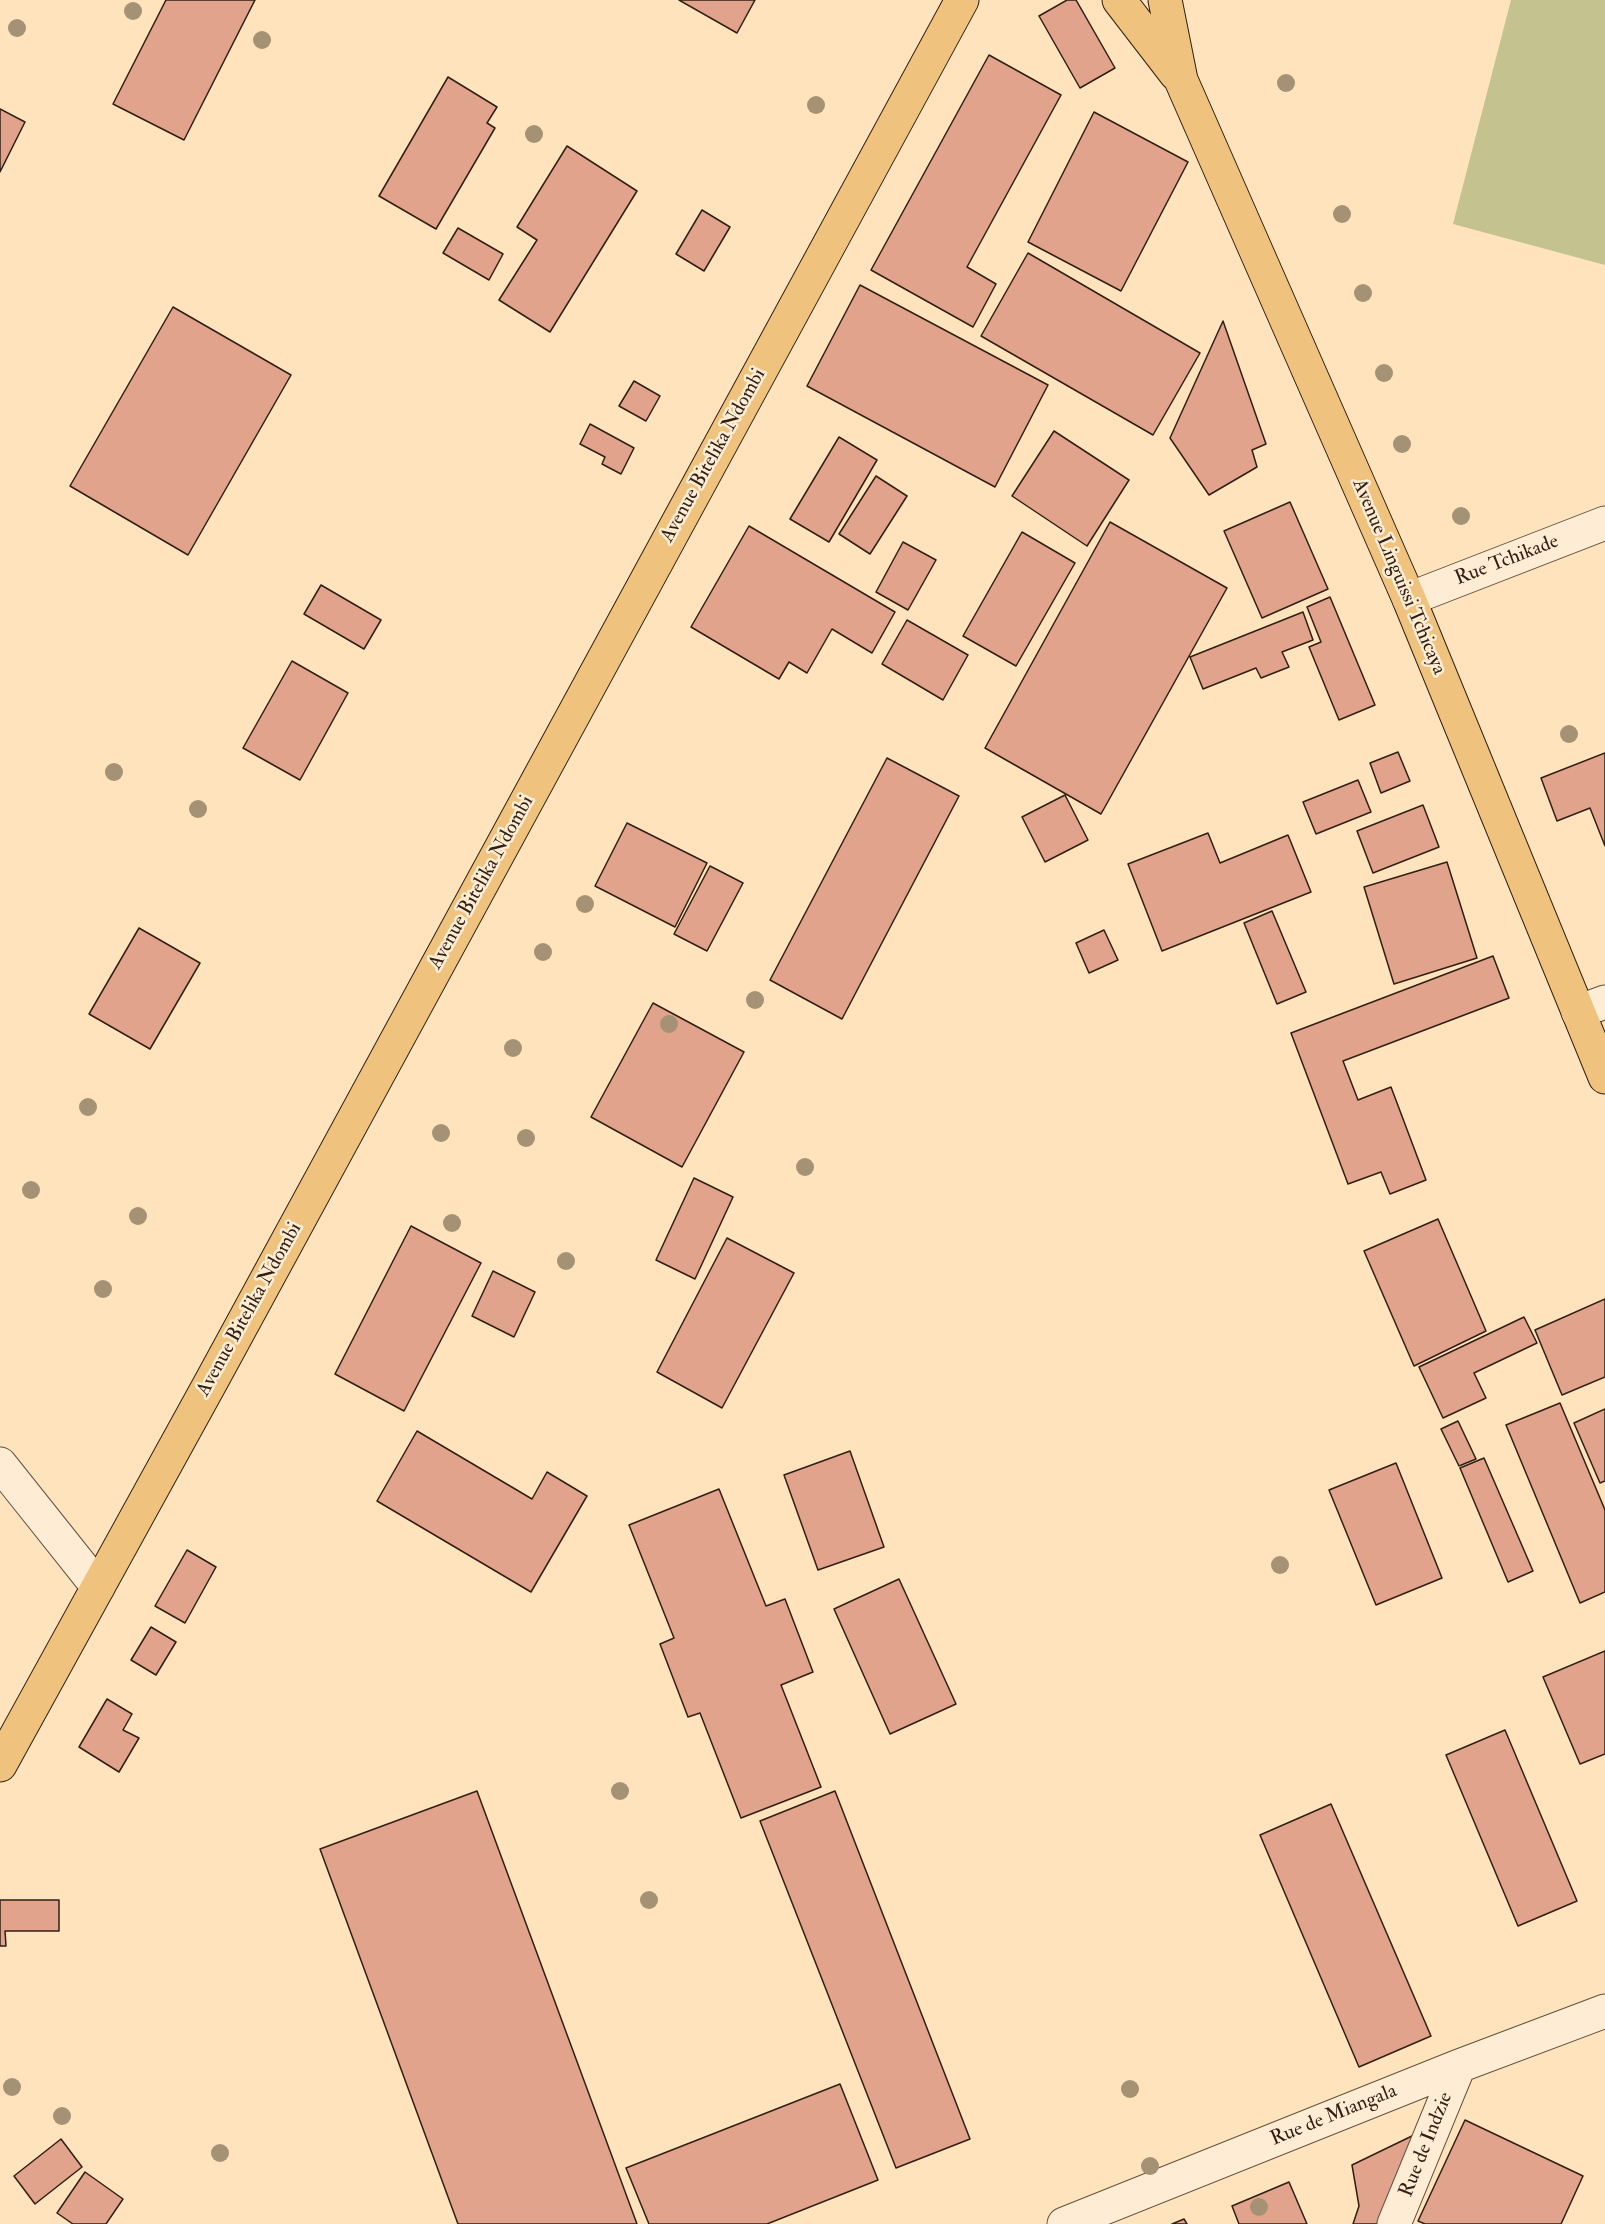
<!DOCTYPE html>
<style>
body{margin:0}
canvas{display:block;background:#fee3bd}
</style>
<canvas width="1605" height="2224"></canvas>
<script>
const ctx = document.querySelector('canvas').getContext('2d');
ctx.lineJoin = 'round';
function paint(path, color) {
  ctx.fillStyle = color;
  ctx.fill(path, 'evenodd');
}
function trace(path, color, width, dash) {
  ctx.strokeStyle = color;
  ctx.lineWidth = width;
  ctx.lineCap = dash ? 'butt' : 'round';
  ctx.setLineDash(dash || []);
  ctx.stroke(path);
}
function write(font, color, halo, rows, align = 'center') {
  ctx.font = font + ' "IM FELL Double Pica",serif';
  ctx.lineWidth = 5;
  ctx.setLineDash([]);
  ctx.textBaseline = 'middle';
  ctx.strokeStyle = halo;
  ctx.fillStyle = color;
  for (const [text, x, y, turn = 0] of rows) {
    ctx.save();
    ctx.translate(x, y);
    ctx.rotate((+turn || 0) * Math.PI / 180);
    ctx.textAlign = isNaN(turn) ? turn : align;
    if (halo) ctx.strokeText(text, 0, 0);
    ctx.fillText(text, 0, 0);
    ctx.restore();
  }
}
paint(new Path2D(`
 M1511,0H1605V265L1453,224Z`), '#c4c28e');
const building = new Path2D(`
 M166,0H255L184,140L113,104Z
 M679,0H755L737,33Z
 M1067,0H1076L1115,68L1080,88L1039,16Z
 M989,55L1061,95L967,267L996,284L973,327L871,270Z
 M448,77L497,107L487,123L495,128L436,229L379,196Z
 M0,109L25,122L0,172Z
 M1094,112L1188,162L1121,291L1028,242Z
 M567,146L637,191L550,332L499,300L537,240L517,227Z
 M702,210L730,227L704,271L676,254Z
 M458,228L503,254L489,280L443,253Z
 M1028,253L1200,353L1153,435L981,336Z
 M860,285L1048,385L995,487L807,386Z
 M173,307L291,375L188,555L70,486Z
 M1223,321L1266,444L1252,450L1257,467L1209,495L1170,438Z
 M634,381L660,396L646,421L619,406Z
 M590,424L634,448L621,474L602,464L605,457L580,444Z
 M1054,431L1129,480L1087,546L1012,496Z
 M839,437L877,460L829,542L790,519Z
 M876,476L907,496L870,554L839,534Z
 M1290,502L1328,589L1262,618L1224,531Z
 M1110,522L1227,588L1101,814L985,748Z
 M749,526L895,612L872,653L832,629L807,673L789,662L779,679L691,627Z
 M1022,532L1075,563L1016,666L963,636Z
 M903,542L936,560L908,610L876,592Z
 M321,585L381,620L364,649L304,614Z
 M1330,597L1375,705L1339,720L1309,647L1321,642L1307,607Z
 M1303,612L1313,640L1282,652L1289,667L1261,678L1256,668L1203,689L1190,657Z
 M907,620L968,655L943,700L882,664Z
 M292,661L348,693L300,780L243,748Z
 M1398,752L1410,781L1381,793L1370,763Z
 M1605,753V846L1590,808L1557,821L1541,778Z
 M887,758L959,796L842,1019L770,980Z
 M1358,780L1371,812L1316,834L1303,802Z
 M1065,795L1088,840L1045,862L1022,817Z
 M1423,805L1439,847L1373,873L1357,831Z
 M627,823L707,863L675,927L595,886Z
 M1208,833L1220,863L1288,835L1311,892L1162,951L1128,864Z
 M1447,862L1477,958L1394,984L1364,887Z
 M710,866L743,883L707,951L674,934Z
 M1272,911L1306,992L1277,1004L1244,923Z
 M139,928L200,963L150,1049L89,1014Z
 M1104,930L1118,960L1089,973L1076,943Z
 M1493,956L1509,998L1343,1061L1358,1100L1391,1087L1426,1180L1390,1194L1381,1172L1348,1184L1291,1033Z
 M653,1003L744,1052L682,1167L591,1117Z
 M694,1178L733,1197L695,1279L656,1260Z
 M1438,1219L1486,1331L1414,1366L1364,1251Z
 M411,1226L481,1263L404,1411L335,1374Z
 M727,1238L794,1273L722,1408L657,1372Z
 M493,1271L535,1292L514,1337L472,1316Z
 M1605,1299V1377L1562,1395L1535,1330Z
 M1524,1317L1537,1343L1474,1373L1486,1398L1443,1418L1419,1367Z
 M1560,1403L1605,1510V1592L1580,1603L1506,1425Z
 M1605,1409V1481L1600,1483L1574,1423Z
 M1458,1421L1476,1459L1459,1466L1441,1429Z
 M417,1431L532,1499L547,1472L587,1496L531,1592L377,1501Z
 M850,1451L884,1547L818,1570L784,1475Z
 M1484,1458L1533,1571L1508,1582L1460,1468Z
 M1396,1463L1442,1578L1376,1605L1329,1490Z
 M719,1489L766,1606L785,1599L813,1672L781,1685L821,1787L741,1818L700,1713L688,1717L660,1644L674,1638L629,1525Z
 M187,1550L216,1567L185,1623L155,1606Z
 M899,1579L956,1704L890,1734L834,1609Z
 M151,1627L176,1642L156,1675L131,1660Z
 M1605,1651V1754L1580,1764L1543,1677Z
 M107,1699L132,1714L123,1730L139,1738L119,1772L79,1747Z
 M1505,1730L1577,1901L1518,1926L1446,1755Z
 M477,1791L637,2224H458L320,1849Z
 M835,1791L970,2139L896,2168L760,1821Z
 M1331,1804L1431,2036L1359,2067L1260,1835Z
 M0,1900H59V1931H5L6,1946H0Z
 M840,2084L878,2180L767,2224H649L626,2168Z
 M1465,2120L1583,2176L1561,2224H1425L1418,2221Z
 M1414,2135L1382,2224H1353L1359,2206L1352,2165Z
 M61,2139L82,2167L35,2204L14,2176Z
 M85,2172L123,2199L106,2224H73L57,2213Z
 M1289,2182L1307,2224H1239L1232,2206Z
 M1184,2219L1187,2224H1172Z`);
paint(building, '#e2a38c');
trace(building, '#311f13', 1.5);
const minor = new Path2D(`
 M1409,599L1605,523
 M1578,1012L1605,1002
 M0,1464L98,1587
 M1064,2224L1459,2066L1605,2011
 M1394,2224L1459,2066`);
const major = new Path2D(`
 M1119,0L1176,74
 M1165,0L1181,80L1409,599L1605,1077`);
const highway = new Path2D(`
 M0,1765L212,1380L962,0`);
trace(minor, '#64503e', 35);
trace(major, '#311f13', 35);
trace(highway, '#311f13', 35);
trace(minor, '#feedd4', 33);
trace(major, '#efc27e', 33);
trace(highway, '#efc27e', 33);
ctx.fillStyle = '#a59274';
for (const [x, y] of [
 [133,11],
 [17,28],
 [262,40],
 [1286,83],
 [816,105],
 [534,134],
 [1342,214],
 [1363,293],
 [1384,373],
 [1402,444],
 [1461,516],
 [1569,734],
 [114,772],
 [198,809],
 [585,904],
 [543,952],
 [755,1000],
 [669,1024],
 [513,1048],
 [88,1107],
 [441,1133],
 [526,1138],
 [805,1167],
 [31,1190],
 [138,1216],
 [452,1223],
 [566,1261],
 [103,1289],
 [1280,1565],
 [620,1791],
 [649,1900],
 [12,2087],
 [1130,2089],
 [62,2116],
 [220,2153],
 [1150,2166],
 [1259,2207]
]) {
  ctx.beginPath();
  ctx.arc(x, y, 9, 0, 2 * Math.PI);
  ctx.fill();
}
write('20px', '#311f13', '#feedd4', [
 ["Avenue Bitelika Ndombi",714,456,-61],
 ["Rue Tchikade",1507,561,-21],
 ["Avenue Linguissi Tchicaya",1398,577,67],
 ["Avenue Bitelika Ndombi",482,883,-61],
 ["Avenue Bitelika Ndombi",250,1310,-61],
 ["Rue de Miangala",1334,2116,-22],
 ["Rue de Indzie",1427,2145,-68]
]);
</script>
